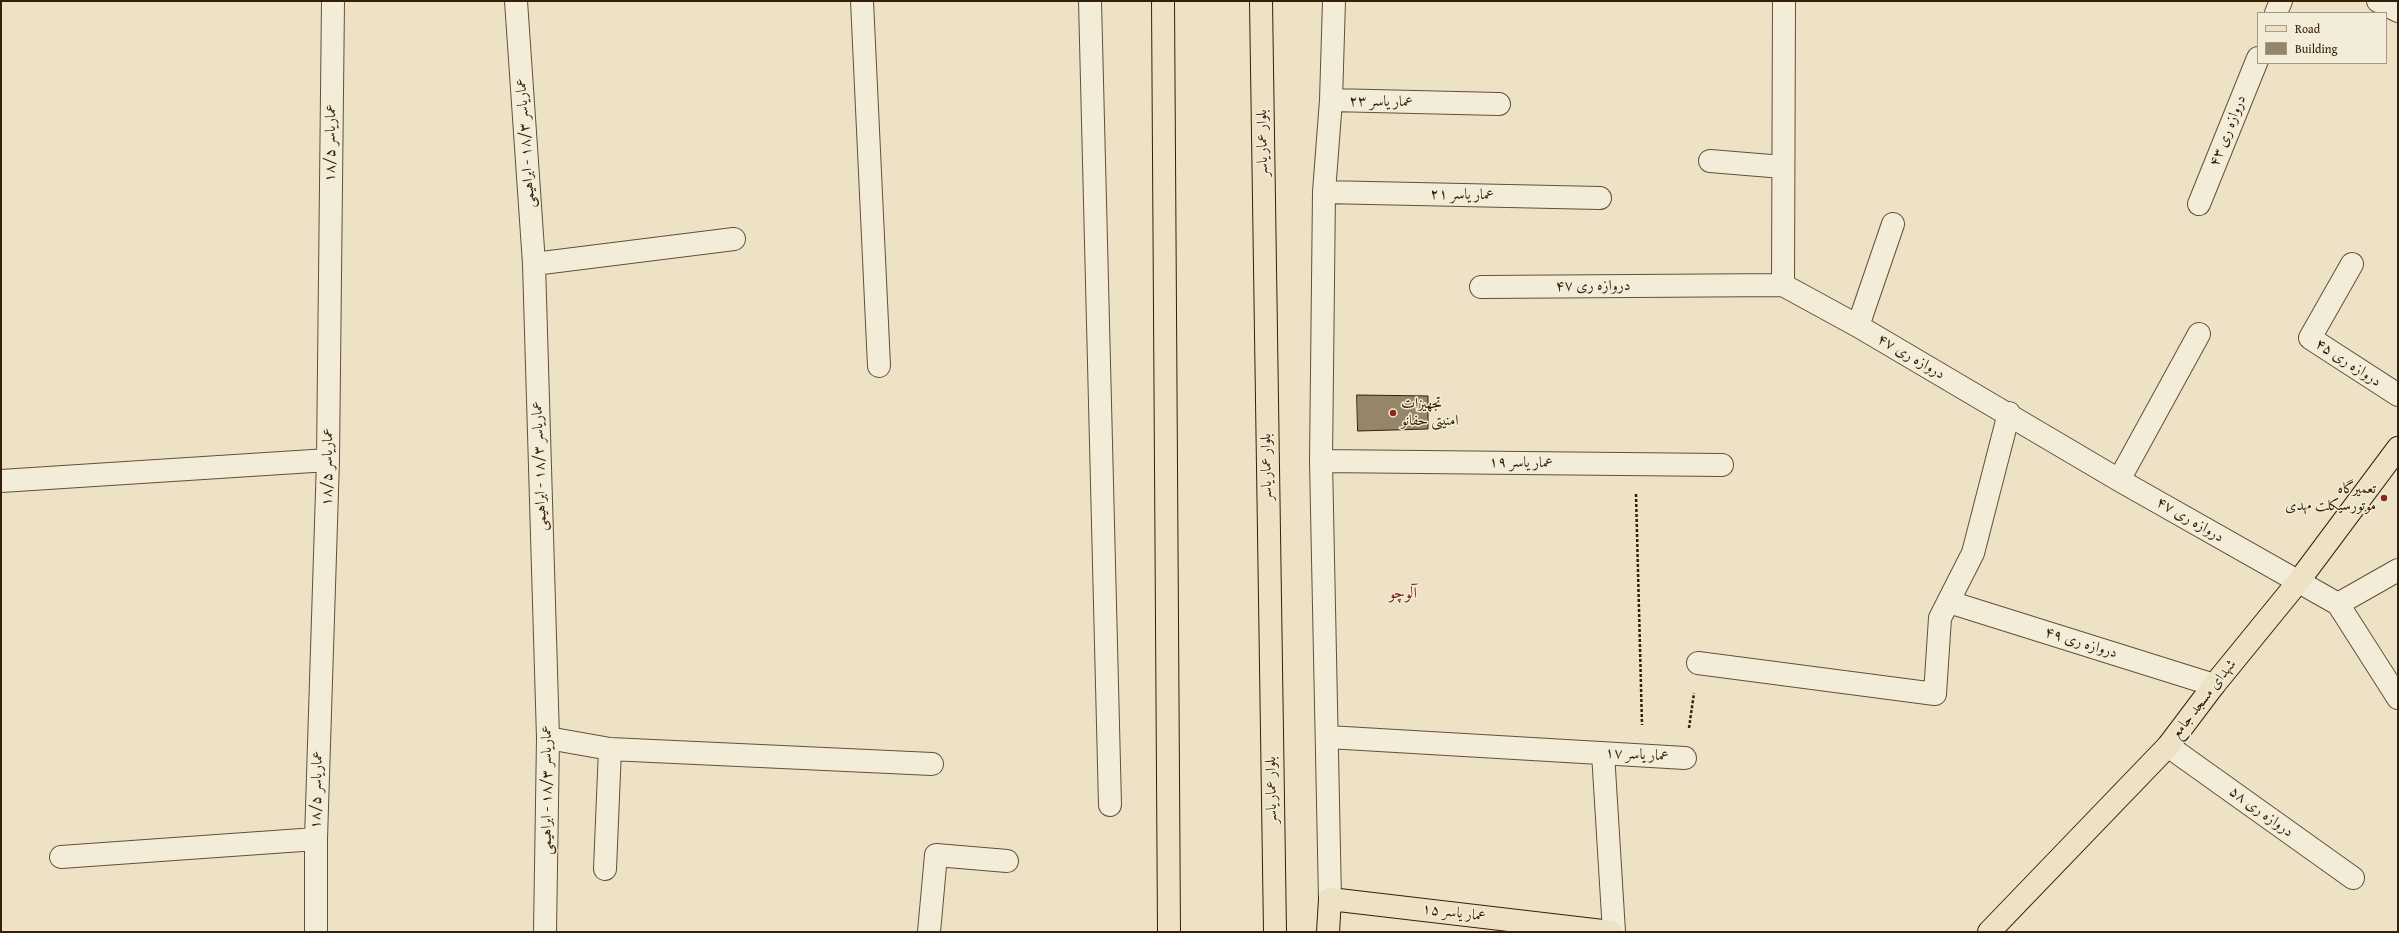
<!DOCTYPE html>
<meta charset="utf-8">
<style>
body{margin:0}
#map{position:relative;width:2399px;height:933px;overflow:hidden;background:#ede2c5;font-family:"Gentium Book Plus",serif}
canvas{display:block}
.frame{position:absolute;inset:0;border:2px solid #352005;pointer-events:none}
.legend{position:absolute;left:2257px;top:12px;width:130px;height:52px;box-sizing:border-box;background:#f3ecd9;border:1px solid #a79a84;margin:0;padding:5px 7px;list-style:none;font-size:12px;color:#352005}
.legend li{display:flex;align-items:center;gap:8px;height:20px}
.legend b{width:20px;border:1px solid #a79a84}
</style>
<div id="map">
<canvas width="2399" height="933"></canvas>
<div class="frame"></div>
<ul class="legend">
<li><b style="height:5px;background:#ede2c5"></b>Road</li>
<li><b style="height:11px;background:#958569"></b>Building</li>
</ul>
</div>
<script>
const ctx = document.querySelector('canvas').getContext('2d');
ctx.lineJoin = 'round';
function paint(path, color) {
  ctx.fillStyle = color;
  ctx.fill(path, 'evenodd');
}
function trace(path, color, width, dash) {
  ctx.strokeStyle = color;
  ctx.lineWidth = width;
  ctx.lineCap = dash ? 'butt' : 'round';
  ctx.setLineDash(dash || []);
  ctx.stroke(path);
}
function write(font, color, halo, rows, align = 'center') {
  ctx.font = font + ' "Gentium Book Plus",Amiri,serif';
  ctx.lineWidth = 3;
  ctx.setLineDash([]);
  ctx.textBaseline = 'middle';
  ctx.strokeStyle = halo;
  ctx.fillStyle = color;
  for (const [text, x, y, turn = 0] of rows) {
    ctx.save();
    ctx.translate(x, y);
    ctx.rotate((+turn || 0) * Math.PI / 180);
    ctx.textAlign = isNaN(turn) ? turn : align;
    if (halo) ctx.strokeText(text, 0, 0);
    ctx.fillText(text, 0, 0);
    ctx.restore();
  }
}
const building = new Path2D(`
 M1357,395L1428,396V429L1358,431Z`);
paint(building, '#958569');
trace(building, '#352005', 1);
const minor = new Path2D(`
 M516,1L534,264L548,738L545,932
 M862,1L879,366
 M1090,1L1110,805
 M2378,1L2398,11
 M2276,13L2281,1
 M1331,100L1499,104
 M1710,161L1783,167
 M1324,192L1600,198
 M2199,204L2258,58
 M534,264L734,239
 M2352,264L2310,338L2398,395
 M1783,285L1784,1
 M1481,287L1783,285L1858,326L2119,480L2338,604L2398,698
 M1858,326L1893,224
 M1321,461L1722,465
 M2119,480L2199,334
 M1,481L328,460
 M1949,602L2214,685
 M2338,604L2398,570
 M1698,663L1935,694L1940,618L1973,553L2009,413
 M1328,737L1685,758
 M548,738L610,749L932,764
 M2168,746L2353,878
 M1603,753L1614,932
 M61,857L316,839
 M605,869L610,749
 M1330,899L1321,461L1324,192L1331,100L1334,1
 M316,932V839L328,460L333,1
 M929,932L936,855L1007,861`);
const major = new Path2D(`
 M1163,1L1169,932
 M1261,1L1275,932
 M1328,932L1330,899L1611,932
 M1989,932L2168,746L2214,685L2298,582L2398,448`);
trace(minor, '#635035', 24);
trace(major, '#352005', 24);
trace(new Path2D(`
 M1636,494L1642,725
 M1689,728L1694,693`), '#352005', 2.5, [3, 2]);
trace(minor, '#f3ecd9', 22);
trace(major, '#ede2c5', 22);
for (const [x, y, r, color] of [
 [1393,413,4,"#8f2418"],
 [2384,498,4,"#8f2418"]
]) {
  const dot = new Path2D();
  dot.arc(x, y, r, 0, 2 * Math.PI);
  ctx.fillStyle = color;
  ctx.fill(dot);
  trace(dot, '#f3ecd9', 1.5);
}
write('15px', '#352005', '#f3ecd9', [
 ["عمار یاسر ۲۳",1381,102,1],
 ["دروازه ری ۴۳",2228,131,-68],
 ["عماریاسر ۱۸/۵",331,143,-89],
 ["عماریاسر ۱۸/۳ - ابراهیمی",526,143,-94],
 ["بلوار عمار یاسر",1263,143,-91],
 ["عمار یاسر ۲۱",1462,195,1],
 ["دروازه ری ۴۷",1593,286],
 ["دروازه ری ۴۷",1911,357,30],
 ["دروازه ری ۴۵",2348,363,33],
 ["عمار یاسر ۱۹",1521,463,1],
 ["عماریاسر ۱۸/۳ - ابراهیمی",540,466,-92],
 ["عماریاسر ۱۸/۵",328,467,-89],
 ["بلوار عمار یاسر",1267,467,-91],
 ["دروازه ری ۴۷",2190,520,30],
 ["دروازه ری ۴۹",2081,643,17],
 ["شهدای مسجد جامع",2204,699,-52],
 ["عمار یاسر ۱۷",1637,755,3],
 ["عماریاسر ۱۸/۵",317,790,-88],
 ["عماریاسر ۱۸/۳ - ابراهیمی",547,790,-90],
 ["بلوار عمار یاسر",1272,790,-91],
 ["دروازه ری ۵۸",2261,812,36],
 ["عمار یاسر ۱۵",1454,913,7]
]);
write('15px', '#352005', '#f3ecd9', [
 ["تجهیزات",1401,404],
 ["امنیتی حفانو",1401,421],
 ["تعمیرگاه",2376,489,"right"],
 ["موتورسیکلت مهدی",2376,506,"right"]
], 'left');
write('16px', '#7a1f14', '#f3ecd9', [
 ["آلوچو",1403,594]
]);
</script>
